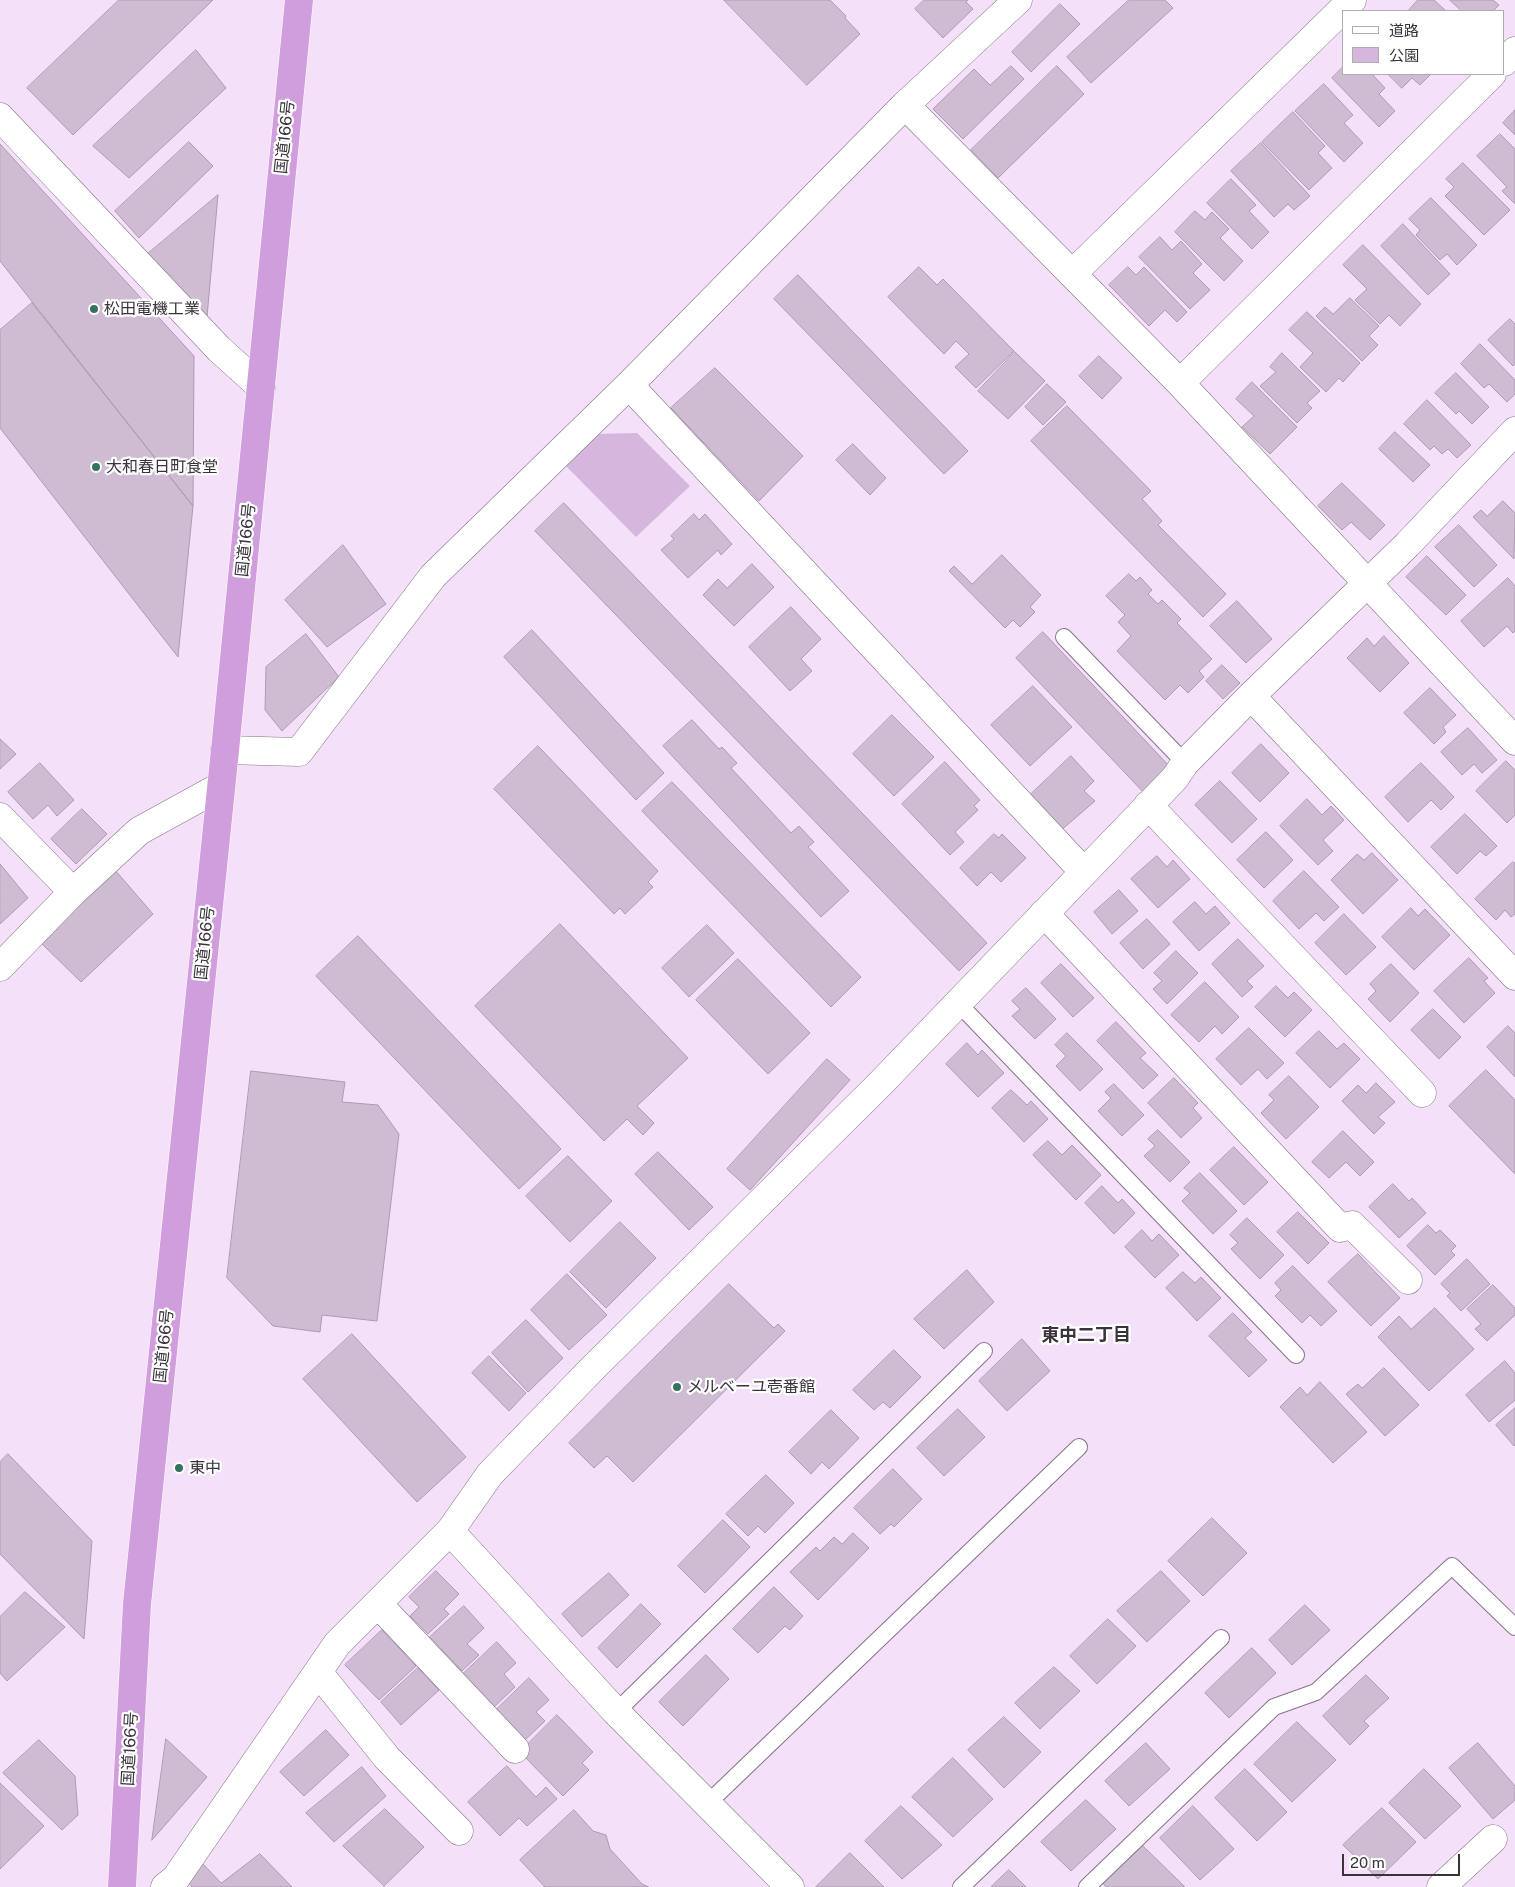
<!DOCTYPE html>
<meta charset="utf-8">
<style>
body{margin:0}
#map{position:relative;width:1515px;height:1887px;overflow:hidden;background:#f4e1f9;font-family:"Public Sans","Noto Sans JP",sans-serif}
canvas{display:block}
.legend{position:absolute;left:1342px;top:10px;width:162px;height:65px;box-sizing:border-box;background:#fff;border:1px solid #b0adb1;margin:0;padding:6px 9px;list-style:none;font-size:15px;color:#3a333c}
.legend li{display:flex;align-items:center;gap:10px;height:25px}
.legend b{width:25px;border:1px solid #b0adb1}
.scale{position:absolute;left:1342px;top:1854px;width:118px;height:22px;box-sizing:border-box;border:2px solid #3a333c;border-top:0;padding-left:6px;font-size:15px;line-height:18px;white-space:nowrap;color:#3a333c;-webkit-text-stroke:4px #fff;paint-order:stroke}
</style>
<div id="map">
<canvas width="1515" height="1887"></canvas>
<ul class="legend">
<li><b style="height:6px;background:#fff"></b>道路</li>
<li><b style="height:14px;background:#d5b6dd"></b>公園</li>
</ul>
<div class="scale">20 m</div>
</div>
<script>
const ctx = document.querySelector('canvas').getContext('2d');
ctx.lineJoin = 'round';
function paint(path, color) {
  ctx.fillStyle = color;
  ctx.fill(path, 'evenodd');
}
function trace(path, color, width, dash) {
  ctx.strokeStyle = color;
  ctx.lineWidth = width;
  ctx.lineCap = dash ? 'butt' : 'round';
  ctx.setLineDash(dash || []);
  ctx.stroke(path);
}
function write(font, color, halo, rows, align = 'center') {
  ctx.font = font + ' "Public Sans","Noto Sans JP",sans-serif';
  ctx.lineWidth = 4.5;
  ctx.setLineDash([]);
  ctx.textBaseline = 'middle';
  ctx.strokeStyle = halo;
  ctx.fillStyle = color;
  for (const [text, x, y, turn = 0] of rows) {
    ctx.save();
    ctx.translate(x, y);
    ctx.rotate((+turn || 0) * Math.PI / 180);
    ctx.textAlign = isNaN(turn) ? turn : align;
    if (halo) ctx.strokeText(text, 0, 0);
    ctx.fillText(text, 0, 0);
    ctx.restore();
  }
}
paint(new Path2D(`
 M637,433L690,486L636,537L566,466L595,434Z`), '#d5b6dd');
const building = new Path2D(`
 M119,0H213L73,135L27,88Z
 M724,0H830L846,16L845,18L860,34L807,85Z
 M924,0H968L966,2L973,9L943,38L915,9Z
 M1129,0H1165L1173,8L1091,83L1067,57Z
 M1418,0H1434L1446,11H1408Z
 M1450,0H1493L1499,5L1493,11H1462Z
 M1060,4L1080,24L1031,72L1012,52Z
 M196,50L226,88L129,178L93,146Z
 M1011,66L1024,79L963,139L933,109L974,69L990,85Z
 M1057,66L1084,94L998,178L971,150Z
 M1344,66V74H1372L1385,88L1379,94L1395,111L1379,127L1332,78Z
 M1388,74H1431L1420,85L1412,78L1402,88Z
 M1324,84L1353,115L1344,123L1363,143L1344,162L1295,111Z
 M1515,110V135L1503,123Z
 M1293,112L1325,146L1318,153L1332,168L1309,190L1262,142Z
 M1500,134L1515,149V204L1502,191L1507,187L1477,156Z
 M189,142L213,166L139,238L115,211Z
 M1261,143L1310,196L1294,210L1288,204L1274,217L1231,171Z
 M0,144L194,356L193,506L0,261Z
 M1463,163L1510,210L1484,235L1445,196L1454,187L1446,179Z
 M1231,179L1256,205L1249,211L1269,232L1252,249L1207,203Z
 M218,195L206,328L144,257Z
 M1431,198L1477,245L1457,265L1447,254L1440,260L1416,235L1420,230L1409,219Z
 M1195,211L1205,220L1212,212L1229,229L1220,238L1243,261L1224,281L1175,232Z
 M1403,224L1450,274L1428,295L1381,246Z
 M1160,237L1172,250L1181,241L1202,264L1193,273L1210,290L1190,309L1139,257Z
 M1363,245L1421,304L1400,326L1389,315L1380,324L1355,300L1367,289L1343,265Z
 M919,267L937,285L943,279L1014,351L976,388L955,367L969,354L956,341L944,354L888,297Z
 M1128,267L1136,275L1144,267L1187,312L1177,322L1165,310L1149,326L1109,285Z
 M798,275L968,451L944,474L774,299Z
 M1350,298L1379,326L1369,336L1378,345L1362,361L1316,316L1325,307L1333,314Z
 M32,303L193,506L178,657L0,428V330Z
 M1307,312L1360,363L1343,382L1339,378L1326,392L1300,367L1313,353L1289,330Z
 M1510,319L1515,324V364L1513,366L1488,340Z
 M1480,344L1515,380V394L1507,402L1489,384L1484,388L1461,364Z
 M1015,352L1045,381L1008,419L978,391Z
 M1282,353L1320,391L1307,403L1312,408L1297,423L1260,386L1276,372L1270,367Z
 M1099,356L1122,378L1102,399L1079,376Z
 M715,368L803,456L759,501L671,408Z
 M1456,373L1489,407L1472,424L1459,411L1456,414L1435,393Z
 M1252,382L1297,427L1270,454L1242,427L1254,416L1236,399Z
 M1047,384L1066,402L1043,425L1025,407Z
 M1427,400L1471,445L1457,458L1448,449L1442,454L1434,446L1430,450L1404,424Z
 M1067,406L1151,491L1142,499L1162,521L1158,525L1226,594L1203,617L1031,441Z
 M1395,432L1430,465L1413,482L1379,449Z
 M853,444L886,478L870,495L836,460Z
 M1342,483L1385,525L1370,540L1351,522L1342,530L1318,506Z
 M1503,501L1515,513L1514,559L1473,517L1481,510L1487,516Z
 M564,503L987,943L959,971L535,531Z
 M694,514L699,520L705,514L732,544L721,555L718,550L688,578L661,550L674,539L671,536Z
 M1459,525L1497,565L1474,587L1435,547Z
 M343,545L386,604L327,647L285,600Z
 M1002,555L1041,595L1030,607L1035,612L1020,627L1013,620L1005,628L949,571L954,566L972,584Z
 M1427,556L1466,595L1446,615L1406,577Z
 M752,564L774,587L734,626L703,595L718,579L727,588Z
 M1129,574L1136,581L1140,577L1152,590L1148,594L1158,604L1162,600L1181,619L1177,623L1212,659L1199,671L1204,677L1188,693L1180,685L1165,700L1117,651L1131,636L1118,622L1125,615L1106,596Z
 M1508,578L1515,586V631L1513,633L1507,626L1484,647L1461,621Z
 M1237,601L1272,639L1246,663L1210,626Z
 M791,607L821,639L801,659L812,671L790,691L749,647Z
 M532,630L664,773L636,800L504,657Z
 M1043,632L1172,769L1146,795L1016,658Z
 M306,634L339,677L282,731L265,710L266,667Z
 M1384,636L1409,663L1380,692L1347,658L1367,638L1374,646Z
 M1222,665L1240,683L1223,699L1206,681Z
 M1033,686L1072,727L1030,766L991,725Z
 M1430,688L1456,715L1443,727L1446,732L1434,744L1404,713Z
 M892,715L934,757L894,796L853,754Z
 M692,720L719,749L722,747L737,763L731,768L791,833L799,826L814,842L808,847L849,891L821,917L663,746Z
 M1468,728L1497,760L1482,773L1474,764L1462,775L1441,752Z
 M0,739L16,754L0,769Z
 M1261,744L1289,773L1260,802L1232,773Z
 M538,746L658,871L648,882L653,887L625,914L620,908L614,914L494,789Z
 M1071,756L1094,781L1084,791L1095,801L1059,832L1028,797Z
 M1506,761L1515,770V815L1507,823L1476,791Z
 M945,762L980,800L974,806L978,810L955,832L964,842L950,855L902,804Z
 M40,763L74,800L57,816L48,805L33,819L8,792Z
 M1421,763L1454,797L1441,810L1431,800L1408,822L1385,797Z
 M1220,781L1257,819L1232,843L1195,805Z
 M672,782L861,977L831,1007L642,811Z
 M1307,799L1322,815L1331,806L1344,820L1323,840L1333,851L1318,865L1280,826Z
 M82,809L107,834L76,864L51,839Z
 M1465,814L1497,846L1486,856L1480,851L1457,874L1431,847Z
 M1266,832L1293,860L1264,888L1237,860Z
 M994,834L999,838L1002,834L1026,858L1001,882L991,872L977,886L960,868Z
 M1372,853L1398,880L1363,914L1331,880L1357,854L1364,860Z
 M1157,856L1167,867L1173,860L1190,879L1158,908L1131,879Z
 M1513,862L1515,863V914L1511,917L1505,910L1496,920L1475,899Z
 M0,864L28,898L0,924Z
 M115,870L153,914L81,982L38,940Z
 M1304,871L1339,907L1324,921L1316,913L1299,929L1273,901Z
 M1119,890L1138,911L1112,934L1094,912Z
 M1195,902L1206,914L1215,906L1230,923L1199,951L1173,922Z
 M1411,908L1418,916L1425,909L1450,935L1414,970L1382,937Z
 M1344,914L1376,947L1346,975L1315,943Z
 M1147,919L1170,944L1143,969L1120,943Z
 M560,924L688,1058L637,1106L654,1123L643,1135L627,1119L604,1141L475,1006Z
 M707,925L734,953L689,997L662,968Z
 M358,936L561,1149L519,1189L316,976Z
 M1238,939L1264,966L1247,981L1253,987L1242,997L1212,964Z
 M1176,951L1198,973L1167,1004L1153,989L1162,981L1154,973Z
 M1469,958L1488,978L1484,981L1495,993L1464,1023L1434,991Z
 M738,959L810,1033L768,1074L696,1000Z
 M1061,964L1094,998L1073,1017L1041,983Z
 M1391,964L1419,993L1390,1022L1368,999L1376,991L1370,984Z
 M1205,982L1239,1017L1222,1034L1215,1026L1199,1042L1171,1015Z
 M1276,986L1288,998L1294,992L1312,1010L1285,1037L1255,1007Z
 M1026,988L1056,1019L1035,1039L1012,1016L1020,1009L1012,1001Z
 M1433,1009L1461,1037L1439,1059L1411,1030Z
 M1116,1022L1146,1053L1140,1058L1158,1075L1143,1089L1097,1041Z
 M1508,1026L1515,1033V1077L1487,1047Z
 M1249,1028L1284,1063L1267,1079L1258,1069L1241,1085L1216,1059Z
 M1319,1031L1337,1049L1344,1043L1360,1059L1330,1088L1296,1053Z
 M1067,1033L1103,1069L1080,1091L1056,1066L1066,1056L1055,1045Z
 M967,1043L978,1055L982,1050L1004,1073L978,1097L946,1064Z
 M827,1059L850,1080L750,1190L727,1169Z
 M1486,1070L1515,1100V1174L1449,1106Z
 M251,1071L345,1082L342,1102L378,1105L399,1134L377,1321L322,1315L320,1332L273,1326L227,1278Z
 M1289,1076L1319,1107L1286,1139L1261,1113L1274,1100L1269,1095Z
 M1174,1078L1198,1103L1193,1108L1202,1118L1181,1138L1148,1103Z
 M1376,1083L1395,1102L1378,1117L1385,1123L1374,1134L1342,1101L1358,1085L1366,1093Z
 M1114,1084L1144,1115L1122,1136L1098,1111L1111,1098L1105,1092Z
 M1011,1090L1027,1105L1031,1101L1048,1119L1024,1142L992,1108Z
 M1158,1130L1190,1162L1170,1182L1144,1156L1155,1146L1148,1139Z
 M1343,1131L1374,1162L1360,1176L1346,1162L1329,1178L1312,1162Z
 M1048,1141L1062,1155L1072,1145L1101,1175L1076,1200L1033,1155Z
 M1234,1147L1268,1182L1244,1205L1210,1170Z
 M658,1152L713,1207L689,1230L635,1174Z
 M568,1156L612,1201L570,1242L526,1196Z
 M1200,1173L1237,1211L1213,1234L1182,1201L1190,1193L1184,1188Z
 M1393,1184L1409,1201L1412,1198L1426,1213L1399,1238L1369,1207Z
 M1102,1186L1118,1203L1122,1199L1135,1213L1114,1234L1085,1203Z
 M1298,1212L1329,1243L1308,1264L1277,1232Z
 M1247,1218L1284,1255L1260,1279L1231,1249L1238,1243L1230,1235Z
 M620,1222L656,1258L606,1308L570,1272Z
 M1428,1225L1436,1233L1440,1230L1456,1246L1451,1251L1455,1255L1435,1275L1407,1246Z
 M1142,1230L1152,1241L1159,1234L1179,1255L1155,1278L1125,1247Z
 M1358,1254L1400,1298L1371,1326L1328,1282Z
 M1467,1259L1490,1284L1461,1311L1447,1296L1450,1293L1441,1284Z
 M1293,1266L1337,1311L1321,1326L1310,1315L1302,1323L1275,1296L1281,1290L1275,1283Z
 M967,1270L994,1302L944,1349L914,1319Z
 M1183,1272L1195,1283L1201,1277L1221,1298L1197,1321L1166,1288Z
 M567,1274L607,1315L569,1350L531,1310Z
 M729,1284L774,1328L778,1324L785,1331L633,1482L607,1456L594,1468L569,1443Z
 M1493,1285L1515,1308V1315L1487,1341L1475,1329L1481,1324L1467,1309Z
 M1435,1308L1474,1349L1429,1391L1378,1337L1399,1316L1411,1329Z
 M1233,1313L1252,1332L1245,1338L1267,1360L1249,1377L1209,1336Z
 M526,1320L563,1358L528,1392L492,1353Z
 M352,1334L466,1457L417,1502L303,1379Z
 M1022,1339L1050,1371L1007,1411L979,1381Z
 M894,1350L921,1377L890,1408L883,1402L874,1410L853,1390Z
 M489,1356L526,1393L509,1411L472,1373Z
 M1505,1361L1515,1373V1400L1489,1422L1466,1395Z
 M1384,1368L1419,1405L1385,1436L1346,1394L1358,1384L1362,1388Z
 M1320,1382L1367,1432L1333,1463L1280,1407L1300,1387L1307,1395Z
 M1515,1408V1445L1514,1446L1496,1425Z
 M958,1409L985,1437L944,1476L917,1448Z
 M831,1410L859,1438L829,1469L822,1462L811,1474L789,1452Z
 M8,1454L92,1541L84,1639L0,1554V1462Z
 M893,1469L922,1499L894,1527L891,1524L880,1534L854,1508Z
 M766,1475L794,1503L765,1533L758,1526L748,1536L726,1514Z
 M1212,1518L1247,1553L1203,1596L1168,1561Z
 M723,1520L750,1547L705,1593L678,1566Z
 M853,1533L869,1548L818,1600L790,1572L816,1547L820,1551L834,1537L842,1544Z
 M436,1571L459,1594L444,1609L449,1614L428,1634L410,1616L419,1607L409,1597Z
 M1161,1571L1190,1601L1147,1642L1117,1611Z
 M609,1573L629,1595L582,1637L562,1614Z
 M774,1587L803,1616L790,1630L785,1626L758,1653L733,1629Z
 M25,1592L65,1627L7,1681L0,1673V1617Z
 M641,1604L661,1624L617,1668L598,1648Z
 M1305,1605L1330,1630L1292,1665L1269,1640Z
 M464,1606L484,1628L467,1644L479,1655L462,1671L430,1637Z
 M1108,1619L1136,1646L1097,1684L1070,1656Z
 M382,1630L416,1666L379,1700L345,1665Z
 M497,1642L516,1663L504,1674L515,1687L494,1707L463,1674Z
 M1252,1648L1276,1673L1229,1718L1205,1693Z
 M706,1655L729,1679L683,1726L659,1702Z
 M1054,1667L1080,1691L1040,1729L1015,1703Z
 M418,1668L439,1690L401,1725L381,1702Z
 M1366,1675L1389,1698L1364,1721L1369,1726L1350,1745L1323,1716Z
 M529,1678L549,1700L536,1712L545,1721L525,1740L496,1710Z
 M557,1715L593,1752L582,1763L589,1770L563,1796L520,1752Z
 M1004,1717L1041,1752L1004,1788L968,1750Z
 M1297,1722L1336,1760L1292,1802L1254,1764Z
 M326,1730L349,1755L304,1796L280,1772Z
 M166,1739L207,1777L152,1840Z
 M39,1740L75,1776L78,1815L62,1830L3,1773Z
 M1146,1743L1170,1769L1129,1806L1105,1781Z
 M1478,1743L1515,1786V1800L1493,1819L1449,1768Z
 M953,1758L993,1799L953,1837L912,1797Z
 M507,1766L536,1797L546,1787L557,1799L527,1826L519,1818L500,1836L468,1802Z
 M362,1767L386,1796L334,1842L306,1813Z
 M1245,1769L1287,1812L1257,1841L1215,1798Z
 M1424,1769L1461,1806L1425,1839L1389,1803Z
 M0,1783L44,1826L0,1869Z
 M1086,1800L1116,1829L1071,1871L1041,1842Z
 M901,1806L942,1845L902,1879L865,1841Z
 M1193,1806L1234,1849L1200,1880L1160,1838Z
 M1382,1808L1416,1842L1378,1879L1343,1845Z
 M385,1809L424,1847L384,1886L343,1846Z
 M574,1810L593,1831L606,1835L610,1849L642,1884L649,1887H545L520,1860Z
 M1143,1846L1185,1887H1106L1103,1883Z
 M850,1853L884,1887H816Z
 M260,1854L292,1887H192L186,1880L203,1864L221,1883Z
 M1009,1870L1026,1887H991Z`);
paint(building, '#cebcd2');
trace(building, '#ac9bb1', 1);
const service = new Path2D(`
 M1064,637L1185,763
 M958,1003L1296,1355
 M616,1712L984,1351
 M707,1804L1079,1447
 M961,1887L1221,1638
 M1087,1887L1274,1707L1316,1692L1452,1566L1515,1627`);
const minor = new Path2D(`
 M1504,62L1515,51
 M905,105L1180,383L1515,741
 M0,117L219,349L261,387
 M1072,274L1352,0
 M1180,383L1492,74
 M629,385L1084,872
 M1251,696L1515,976
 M225,750L299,752L433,576L629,385L905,105L1018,0
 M1148,805L1422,1093
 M0,817L73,892
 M1044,913L1340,1228L1352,1225L1408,1280
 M0,967L73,892L139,831L221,786
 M450,1531L616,1712L790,1887
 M378,1604L515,1749
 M318,1672L387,1758L459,1831
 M165,1887L176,1878L337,1644L450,1531L490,1474L593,1368L879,1085L1175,778L1185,763L1251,696L1407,545L1515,431
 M1441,1887L1493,1839`);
const trunk = new Path2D(`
 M122,1887L137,1604L225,750L299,0`);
trace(service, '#837387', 18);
trace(minor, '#837387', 29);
trace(trunk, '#fff', 29);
trace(service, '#fff', 16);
trace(minor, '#fff', 28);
trace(trunk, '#d09edc', 28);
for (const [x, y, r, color] of [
 [94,309,5,"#36735f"],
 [96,467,5,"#36735f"],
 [677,1387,5,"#36735f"],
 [179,1468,5,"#36735f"]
]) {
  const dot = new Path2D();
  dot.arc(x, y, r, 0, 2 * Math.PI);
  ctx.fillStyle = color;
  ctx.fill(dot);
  trace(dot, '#fff', 2);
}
write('16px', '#3a333c', '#fff', [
 ["国道166号",285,137,-84],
 ["国道166号",246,540,-84],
 ["国道166号",205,943,-84],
 ["国道166号",164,1346,-84],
 ["国道166号",130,1749,-87]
]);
write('16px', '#3a333c', '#fff', [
 ["松田電機工業",104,309],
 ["大和春日町食堂",106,467],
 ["メルベーユ壱番館",687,1387],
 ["東中",189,1468]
], 'left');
write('bold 18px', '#3a333c', '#fff', [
 ["東中二丁目",1086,1335]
]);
</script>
